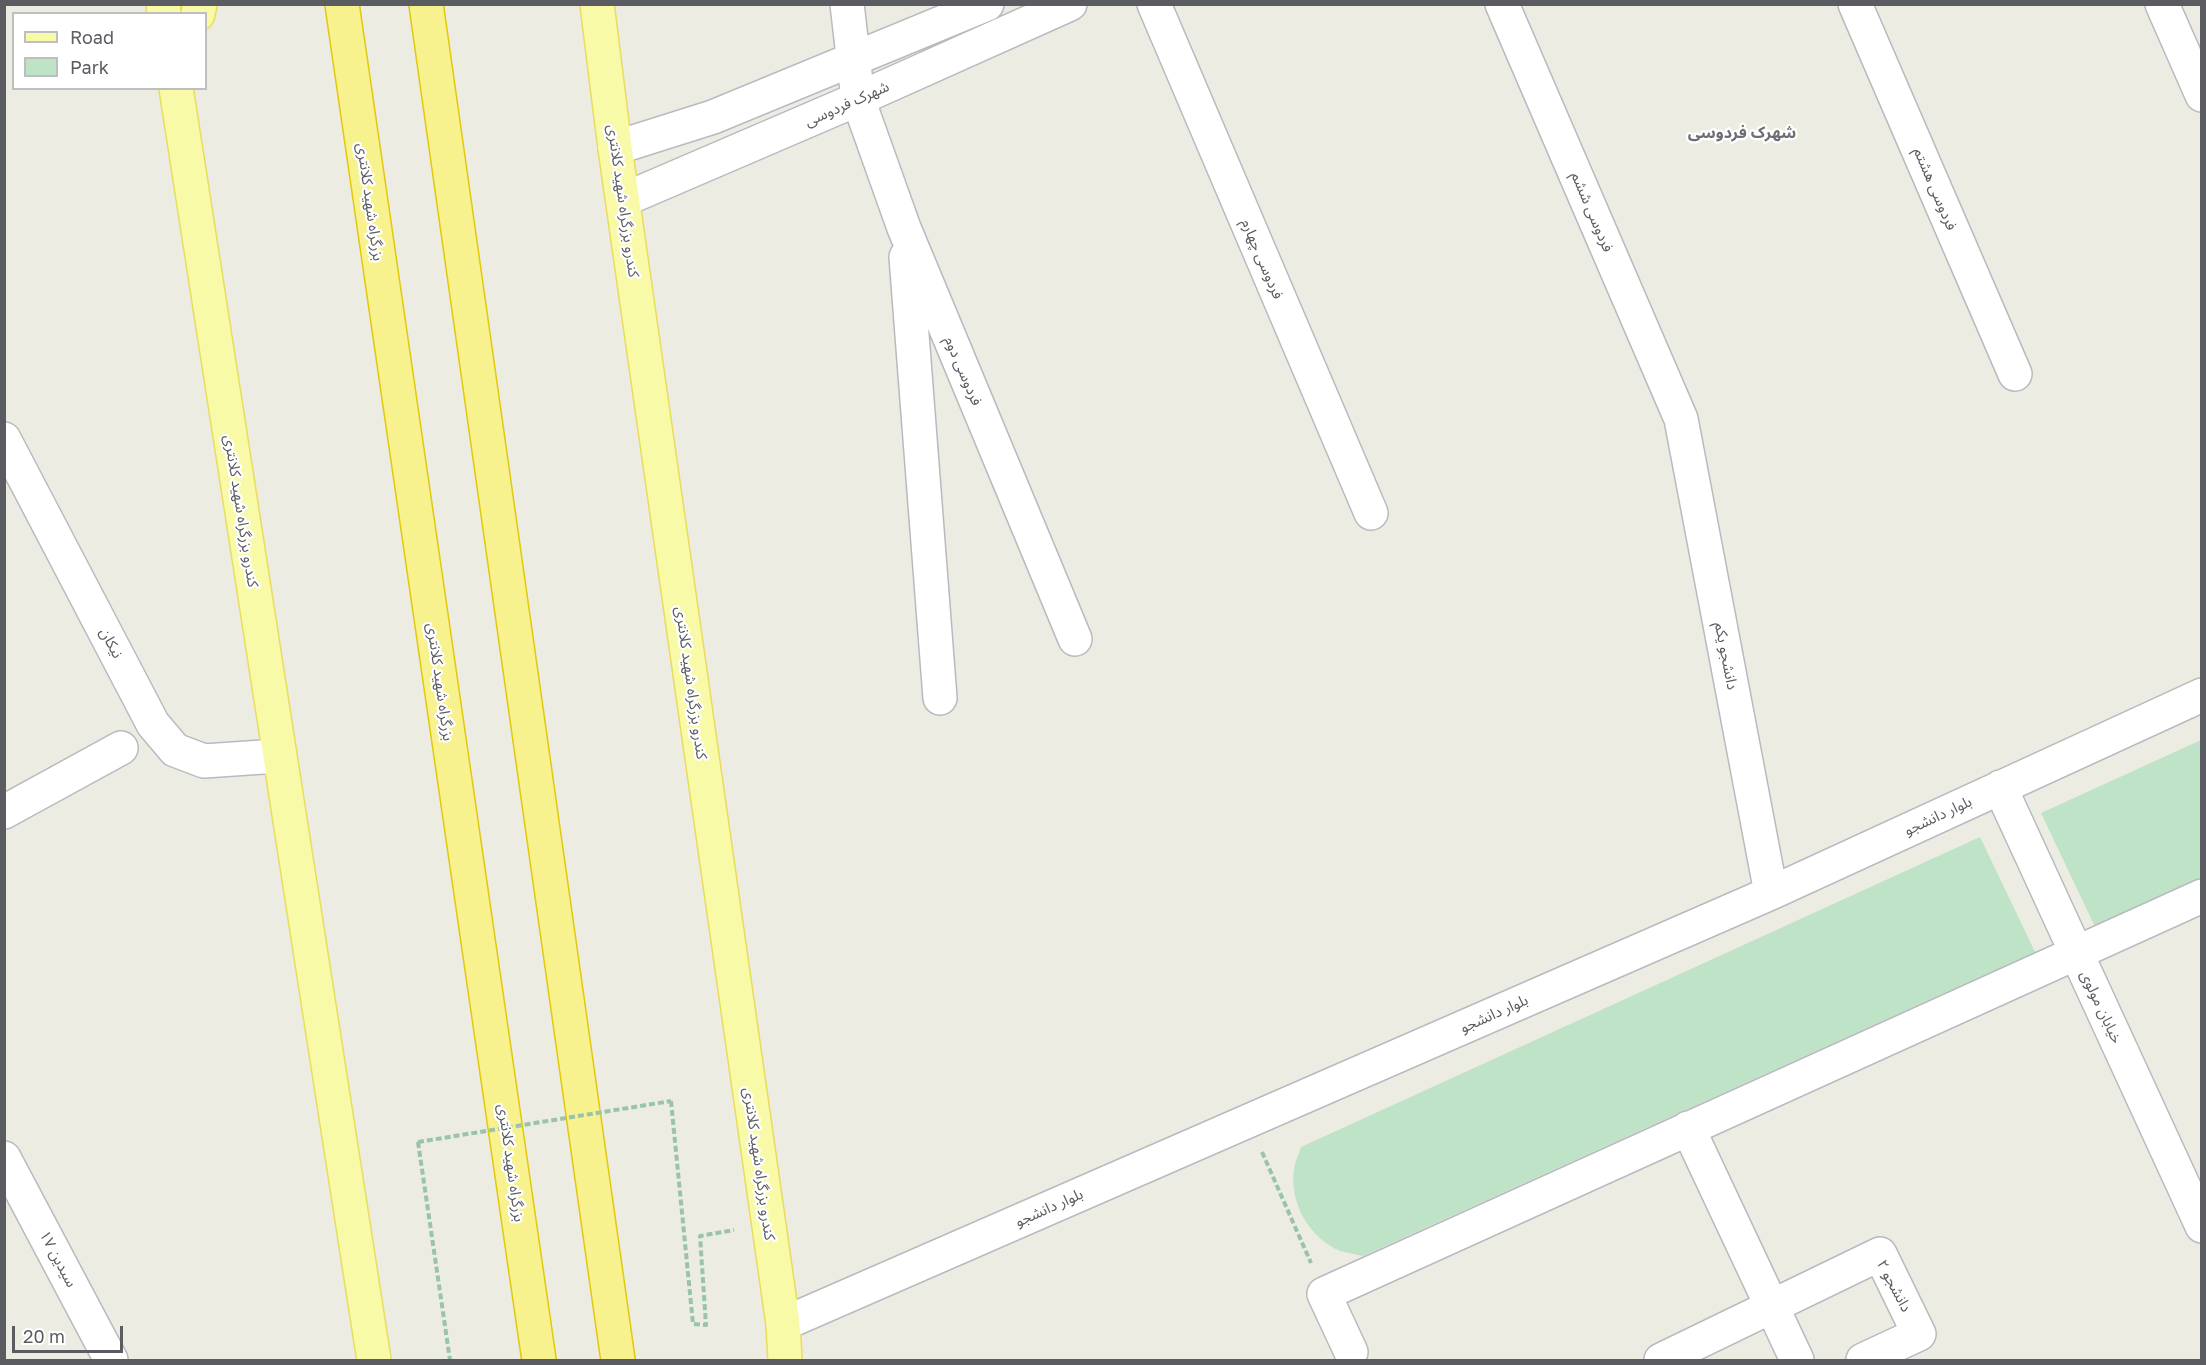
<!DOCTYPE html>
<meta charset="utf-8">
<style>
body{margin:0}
#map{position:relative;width:2206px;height:1365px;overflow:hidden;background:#ecece2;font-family:"Golos Text",sans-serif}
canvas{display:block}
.frame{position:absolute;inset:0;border:6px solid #5a5c62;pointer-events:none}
.legend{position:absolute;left:12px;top:12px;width:195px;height:78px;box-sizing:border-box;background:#fff;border:2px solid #bdbec0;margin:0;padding:8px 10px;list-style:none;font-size:18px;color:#5a5c62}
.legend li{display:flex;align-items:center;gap:12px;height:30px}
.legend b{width:30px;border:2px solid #bdbec0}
.scale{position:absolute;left:12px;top:1326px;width:111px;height:27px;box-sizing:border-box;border:3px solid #5a5c62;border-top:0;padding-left:8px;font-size:18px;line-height:21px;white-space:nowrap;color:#5a5c62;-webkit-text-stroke:4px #fff;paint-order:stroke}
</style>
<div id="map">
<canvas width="2206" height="1365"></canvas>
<div class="frame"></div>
<ul class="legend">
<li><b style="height:8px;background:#f8faa8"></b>Road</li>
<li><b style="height:16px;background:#bfe3c6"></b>Park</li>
</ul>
<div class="scale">20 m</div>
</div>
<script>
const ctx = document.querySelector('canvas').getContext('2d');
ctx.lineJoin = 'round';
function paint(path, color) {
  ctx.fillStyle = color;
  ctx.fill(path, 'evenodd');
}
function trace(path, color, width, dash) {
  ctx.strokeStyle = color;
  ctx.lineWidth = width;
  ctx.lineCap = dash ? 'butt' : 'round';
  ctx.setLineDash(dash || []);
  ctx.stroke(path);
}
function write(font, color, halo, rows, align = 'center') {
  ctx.font = font + ' "Golos Text","Noto Sans Arabic",sans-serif';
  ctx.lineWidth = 4.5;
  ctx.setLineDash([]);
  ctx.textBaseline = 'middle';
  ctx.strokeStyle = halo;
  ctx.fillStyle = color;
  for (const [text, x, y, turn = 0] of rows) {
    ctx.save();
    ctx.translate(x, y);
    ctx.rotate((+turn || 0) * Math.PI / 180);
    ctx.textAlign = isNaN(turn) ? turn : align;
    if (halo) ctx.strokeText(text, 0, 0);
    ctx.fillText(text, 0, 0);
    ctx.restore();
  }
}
paint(new Path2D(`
 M2201,740V883L2097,931L2041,813Z
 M1980,837L2035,952L1363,1256C1356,1254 1347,1253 1340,1251C1309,1238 1289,1202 1294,1169C1295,1162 1299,1154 1301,1147Z`), '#bfe3c6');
const minor = new Path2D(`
 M847,4L858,99L904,228L1075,639
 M1154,4L1371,513
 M1502,4L1681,419L1771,893
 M1855,4L2015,374
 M2162,4L2202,95
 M615,148L713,117L987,4
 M623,200L858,99L1070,4
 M906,257L940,698
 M4,439L153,724L175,750L204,761L278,756
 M2000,787L2202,1226
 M4,812L121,748
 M1688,1128L1797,1360
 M4,1158L111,1360
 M783,1324L1771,893L2202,695
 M1351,1352L1324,1294L2202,896
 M1661,1360L1880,1254L1919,1334L1863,1360`);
const major = new Path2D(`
 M163,4L164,14
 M597,4L615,148L783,1324L785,1360
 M198,14L200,4
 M176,88L374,1360`);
const highway = new Path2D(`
 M342,4L539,1360
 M426,4L618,1360`);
trace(minor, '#b9bac0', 36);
trace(major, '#e9dd5d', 36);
trace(highway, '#e2c90c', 36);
trace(new Path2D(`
 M671,1101L693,1324L706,1325L700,1236L734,1230
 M418,1142L450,1360
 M1262,1152L1311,1263`), '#99c3ad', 4, [6, 3]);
trace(minor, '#fff', 33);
trace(major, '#f8faa8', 33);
trace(highway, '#f7f18e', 33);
trace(new Path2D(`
 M418,1142L671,1101`), '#99c3ad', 4, [6, 3]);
write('15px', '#5a5c62', '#fff', [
 ["شهرک فردوسی",847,104,-24],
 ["فردوسی هشتم",1935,189,67],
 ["کندرو بزرگراه شهید کلانتری",623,201,82],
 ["بزرگراه شهید کلانتری",370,202,82],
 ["فردوسی ششم",1592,212,67],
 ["فردوسی چهارم",1262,259,67],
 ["فردوسی دوم",963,371,67],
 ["کندرو بزرگراه شهید کلانتری",241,511,81],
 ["نیکان",111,643,62],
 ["دانشجو یکم",1726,656,79],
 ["بزرگراه شهید کلانتری",440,682,82],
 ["کندرو بزرگراه شهید کلانتری",691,683,82],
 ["بلوار دانشجو",1938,816,-25],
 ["خیابان مولوی",2101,1007,65],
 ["بلوار دانشجو",1494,1014,-24],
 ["بزرگراه شهید کلانتری",511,1163,82],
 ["کندرو بزرگراه شهید کلانتری",759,1164,82],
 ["بلوار دانشجو",1049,1208,-24],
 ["۱۷ سیدین",58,1259,62],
 ["۲ دانشجو",1894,1286,62]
]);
write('bold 16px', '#6b6e74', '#fff', [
 ["شهرک فردوسی",1742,133]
]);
</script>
